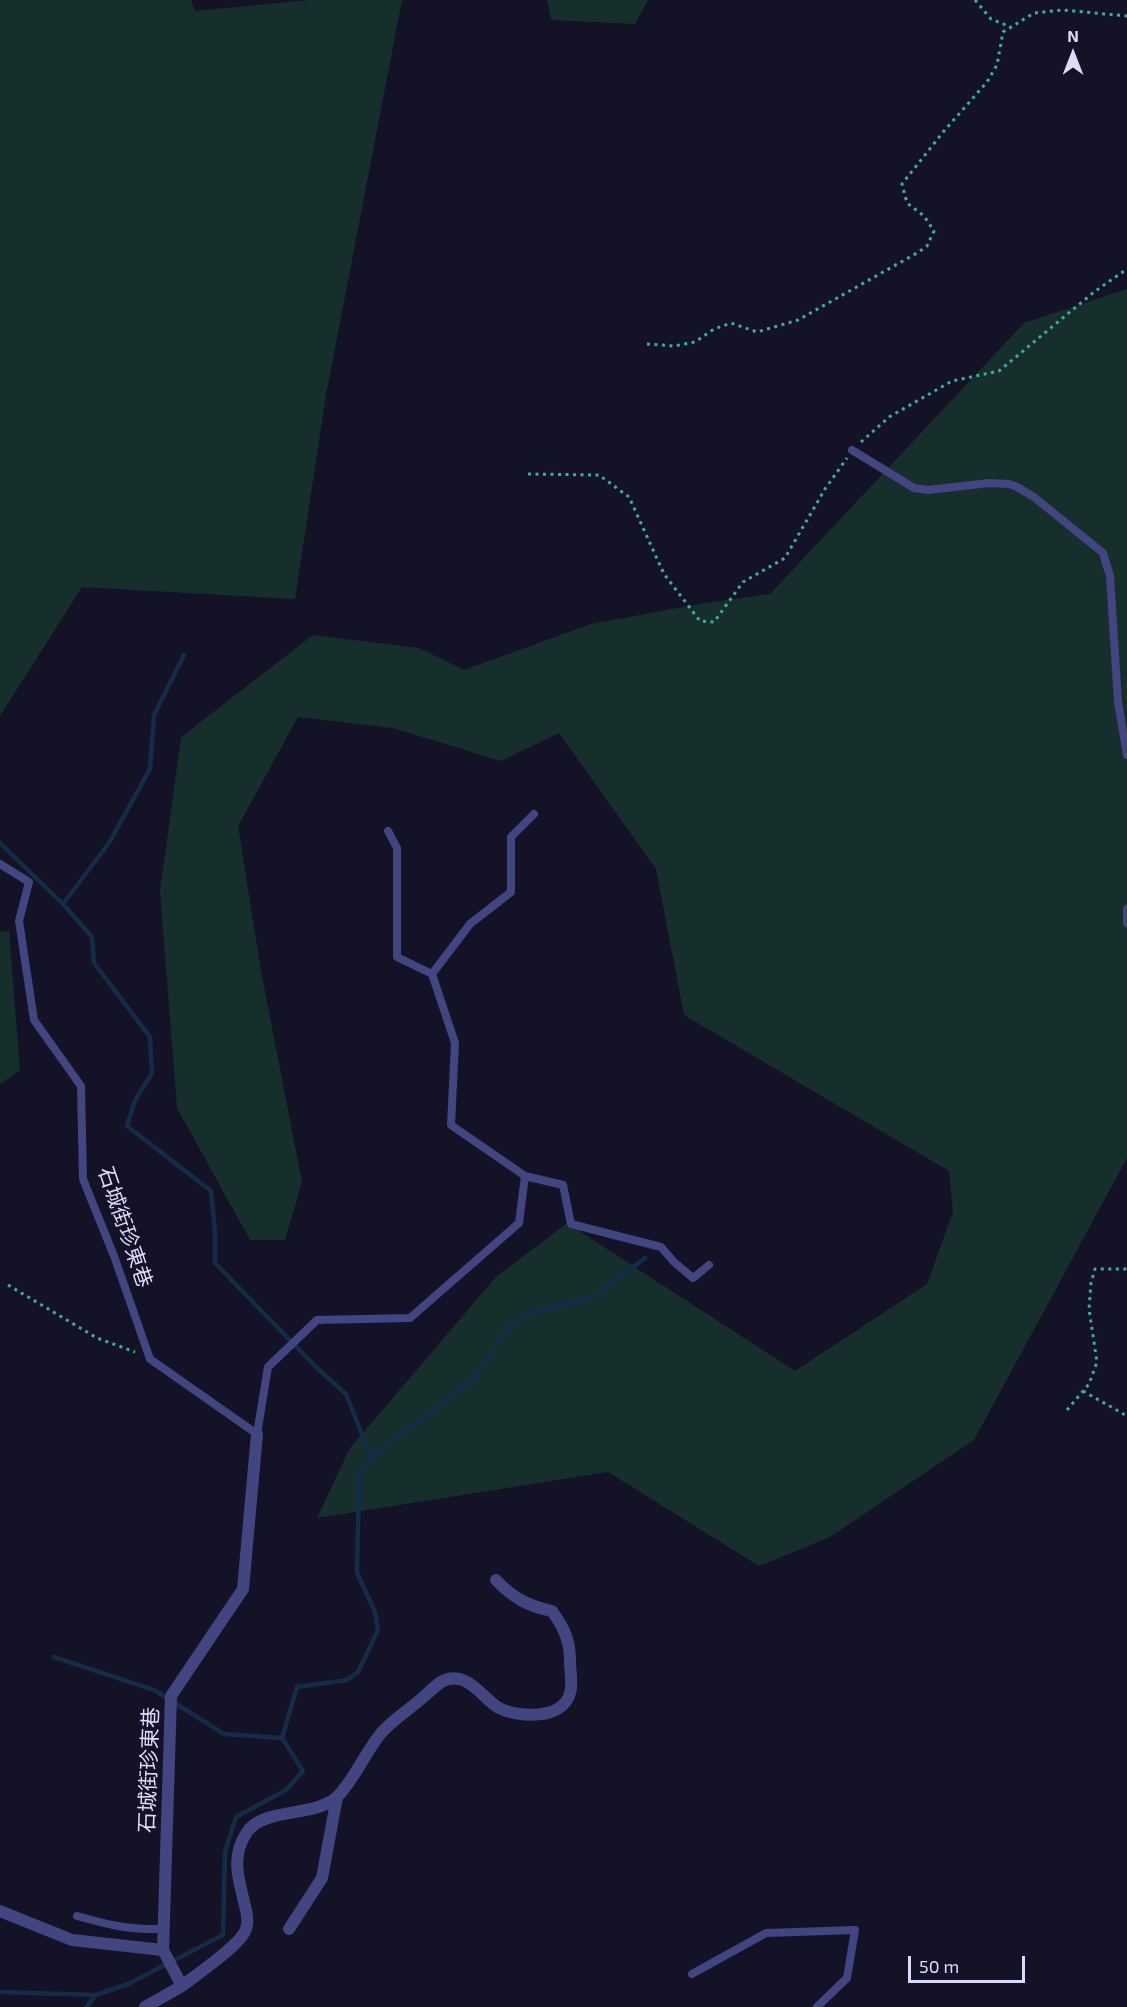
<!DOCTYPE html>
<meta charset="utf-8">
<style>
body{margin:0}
#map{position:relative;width:1127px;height:2007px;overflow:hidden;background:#141226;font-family:"Exo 2",sans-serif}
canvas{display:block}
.north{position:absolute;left:1043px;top:24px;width:60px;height:60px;-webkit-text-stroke:4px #141226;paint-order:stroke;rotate:0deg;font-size:16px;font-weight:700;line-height:24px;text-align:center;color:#dddbfb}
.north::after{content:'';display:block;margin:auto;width:21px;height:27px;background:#dddbfb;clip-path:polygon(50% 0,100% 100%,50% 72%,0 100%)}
.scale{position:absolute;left:908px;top:1956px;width:117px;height:27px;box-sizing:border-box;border:3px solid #dddbfb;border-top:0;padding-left:8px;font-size:18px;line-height:21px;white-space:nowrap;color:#dddbfb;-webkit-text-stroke:4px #141226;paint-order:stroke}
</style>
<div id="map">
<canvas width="1127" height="2007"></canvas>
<div class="north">N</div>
<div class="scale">50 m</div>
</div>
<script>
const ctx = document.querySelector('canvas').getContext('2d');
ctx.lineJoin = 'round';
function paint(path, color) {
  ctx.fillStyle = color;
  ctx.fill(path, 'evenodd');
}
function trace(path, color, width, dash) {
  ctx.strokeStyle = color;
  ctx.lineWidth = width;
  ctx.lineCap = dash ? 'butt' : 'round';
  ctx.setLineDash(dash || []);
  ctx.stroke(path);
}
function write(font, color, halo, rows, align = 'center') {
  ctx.font = font + ' "Exo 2","Noto Sans TC",sans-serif';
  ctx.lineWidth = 6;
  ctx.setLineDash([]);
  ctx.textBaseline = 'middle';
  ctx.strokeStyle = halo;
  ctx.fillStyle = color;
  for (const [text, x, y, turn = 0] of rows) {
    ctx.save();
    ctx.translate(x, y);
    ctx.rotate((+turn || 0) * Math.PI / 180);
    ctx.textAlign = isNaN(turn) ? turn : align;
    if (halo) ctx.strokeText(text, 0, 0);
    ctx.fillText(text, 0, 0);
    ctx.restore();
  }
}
paint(new Path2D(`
 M0,0H191L195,11L309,0H402L326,395L295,599L82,587L0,716Z
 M547,0H648L635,24L551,20Z
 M1127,289V1158L974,1440L830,1537L759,1566L608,1472L317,1518L350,1448L496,1277L567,1223L795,1371L927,1284L953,1212L949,1171L684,1015L656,869L559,733L501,761L393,728L298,717L238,826L261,971L302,1182L285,1240H250L177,1108L160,891L181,737L313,635L419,648L464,670L591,624L705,603L770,594L1024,323Z
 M9,931L20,1070L0,1084V932Z`), '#162f2d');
trace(new Path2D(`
 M0,843L63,904L92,937L94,963L150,1037L152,1073L135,1100L127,1126L211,1191L215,1232V1263L316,1367L346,1394L371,1457L359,1474L357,1573L375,1612L378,1630L358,1672L347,1680L297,1687L282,1738L303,1771L286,1790L236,1817L225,1852L223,1935L128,1984L96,1995L86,2007
 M63,904L109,843L150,769L154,715L184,655
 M371,1457L474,1379L505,1331L523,1315L592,1297L645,1258
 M54,1657L154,1690L224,1734L282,1738
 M0,1992L96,1995`), '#142c48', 4.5);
trace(new Path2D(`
 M975,0L991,19L1011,27
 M647,344L674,346L695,342L714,329L731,323L757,332L798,320L917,253L927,246L934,231L924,216L907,203L902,184L944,131L987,82L997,65L1003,32L1034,13L1063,10L1127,16
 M861,442L889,417L952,381L999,371L1094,292L1127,269
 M528,474L599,475L629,497L664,574L700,621L714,622L743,582L785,558L825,489L847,458
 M8,1285L97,1338L135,1352
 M1083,1391L1127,1416
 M1067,1410L1089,1384L1097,1362L1089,1309L1091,1283L1095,1269H1127`), '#3ead9e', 3, [3, 4.5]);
trace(new Path2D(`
 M852,450L914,488L928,490L989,483L1009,484L1017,487L1034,497L1103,553L1110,576L1118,702L1127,755
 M388,831L397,848V957L432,974
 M0,864L29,882L19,921L34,1020L81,1086L83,1179L114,1256L150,1359L257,1434L268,1367L317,1320L410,1318L519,1223L525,1176L451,1125L455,1043L432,974L470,924L511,892V837L534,814
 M1127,909V923
 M525,1176L563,1185L571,1224L661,1247L674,1262L693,1278L709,1265
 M77,1916C109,1925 129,1930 163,1929
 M692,1974L766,1933L855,1930L847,1978L817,2007`), '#434580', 8);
trace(new Path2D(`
 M0,1911L72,1940L163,1950L182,1986L145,2007
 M289,1929L322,1878L337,1797
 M163,1950L171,1696L243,1589L257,1434
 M182,1986C197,1974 241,1945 246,1929C249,1921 247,1913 245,1906C239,1880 230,1857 247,1832C264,1807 316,1818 338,1796C355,1778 366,1751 382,1732C393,1720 408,1710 420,1700C427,1694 434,1687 441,1682C466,1668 482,1698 499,1708C519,1718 563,1720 570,1693C573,1684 570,1671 570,1661C570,1640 564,1628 552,1611C528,1606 513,1598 496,1580`), '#434580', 12);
write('21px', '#dddbfb', '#141226', [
 ["石城街珍東巷",125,1227,71],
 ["石城街珍東巷",149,1770,-88]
]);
</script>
